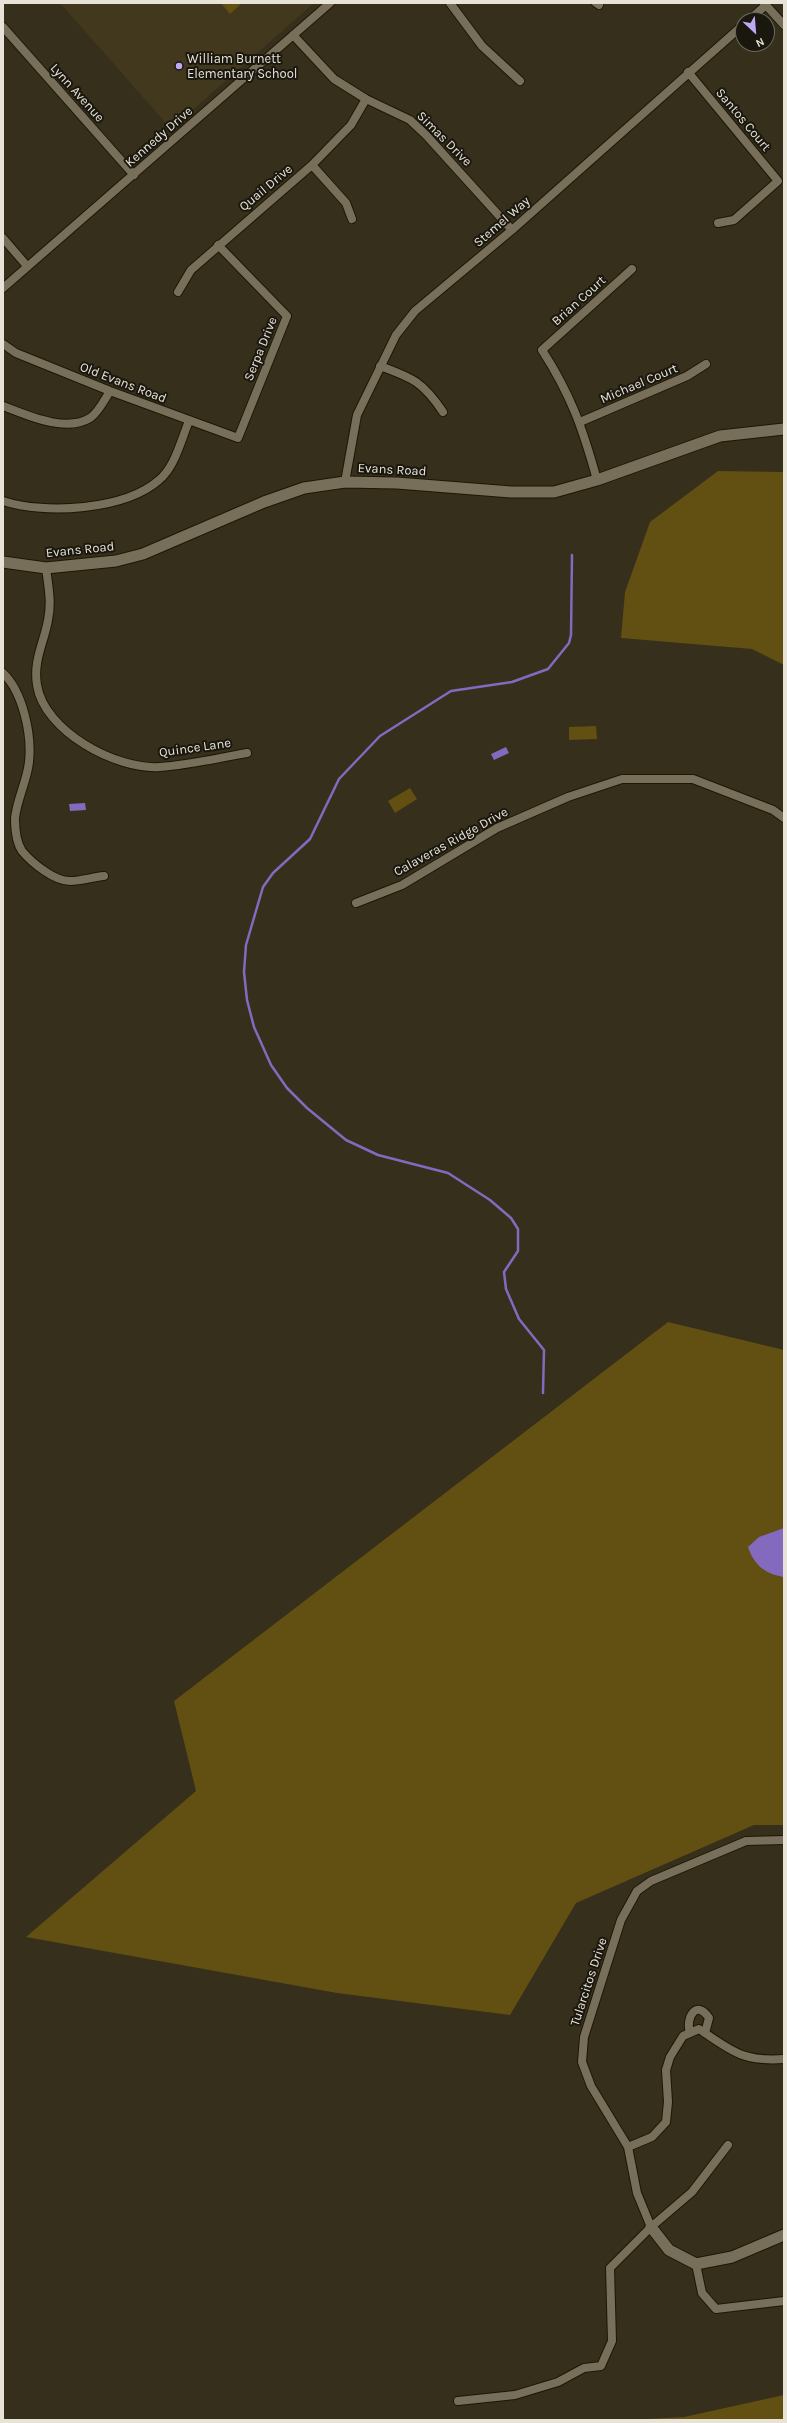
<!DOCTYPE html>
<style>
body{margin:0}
#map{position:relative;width:787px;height:2423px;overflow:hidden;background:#362f1b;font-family:Karla,sans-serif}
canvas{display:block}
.frame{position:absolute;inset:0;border:4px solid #e8e3d7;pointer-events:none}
.north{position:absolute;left:735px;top:12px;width:40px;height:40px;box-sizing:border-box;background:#1a170f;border:1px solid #6c695f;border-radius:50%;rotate:154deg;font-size:11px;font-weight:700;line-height:16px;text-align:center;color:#e8e3d7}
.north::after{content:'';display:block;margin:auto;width:14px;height:18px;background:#bea9f4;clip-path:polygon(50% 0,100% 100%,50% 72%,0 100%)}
</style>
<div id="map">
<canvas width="787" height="2423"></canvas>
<div class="frame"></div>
<div class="north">N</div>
</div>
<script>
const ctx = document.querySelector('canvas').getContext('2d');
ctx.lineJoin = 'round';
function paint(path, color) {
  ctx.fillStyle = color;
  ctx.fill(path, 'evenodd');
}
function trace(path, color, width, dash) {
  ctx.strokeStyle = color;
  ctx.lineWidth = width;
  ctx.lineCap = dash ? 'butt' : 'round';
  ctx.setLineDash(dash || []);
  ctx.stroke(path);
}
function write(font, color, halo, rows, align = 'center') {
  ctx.font = font + ' Karla,sans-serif';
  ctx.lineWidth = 4;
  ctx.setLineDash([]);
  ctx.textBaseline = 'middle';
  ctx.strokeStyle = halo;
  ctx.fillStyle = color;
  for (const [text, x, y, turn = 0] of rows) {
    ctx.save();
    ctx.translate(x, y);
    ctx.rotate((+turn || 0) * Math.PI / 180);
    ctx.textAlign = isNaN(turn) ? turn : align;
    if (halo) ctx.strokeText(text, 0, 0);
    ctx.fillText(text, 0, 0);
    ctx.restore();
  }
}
paint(new Path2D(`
 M60,3H314L171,129Z`), '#42381d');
paint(new Path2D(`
 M221,3H238L240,5L230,14Z
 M718,471L784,472V665L752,649L621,638L625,592L650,522Z
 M596,726L597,739L569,740V727Z
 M410,788L417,799L395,813L388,801Z
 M668,1322L784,1350V1825H754L576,1903L510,2015L337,1993L26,1937L196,1791L174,1701Z
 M784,2395V2420H628L684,2417Z`), '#624f12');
paint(new Path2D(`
 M506,747L509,753L494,760L491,754Z
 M85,803L86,810L70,811L69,804Z
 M784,1528V1577C765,1574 754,1565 748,1547L759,1537Z`), '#846abe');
trace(new Path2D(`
 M543,1393L544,1350L519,1319L506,1289L504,1272L518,1251V1229L511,1218L490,1200L448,1173L378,1155L346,1140L307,1108L287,1088L271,1065L254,1027L247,1000L244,972L246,945L263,887L273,873L310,839L339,779L380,736L451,691L512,682L548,669L569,643L571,635L572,555`), '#846abe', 2.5);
const street = new Path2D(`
 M450,3L482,46L520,81
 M596,3L599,5
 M764,3L784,25
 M749,20L766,5
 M3,27L134,175
 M293,35L334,79L366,99L410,120L426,135L512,230
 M688,72L778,181L734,220L718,223
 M312,165L346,203L352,219
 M3,238L27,266
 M3,288L330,3
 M178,292L191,270L312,165L351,125L366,99
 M3,344L16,353L110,391L238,438L287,316L218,245
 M380,366C413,378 423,382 443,412
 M3,406C27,415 65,433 90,418C98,413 105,399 110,391
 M580,422L687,376L706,364
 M597,480C583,429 571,395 542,350L632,269
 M345,482L357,415L396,335L415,311L512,230L743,25
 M3,501C45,515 125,510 159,480C175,467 181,440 189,421
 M46,568C48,585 52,602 48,620C44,643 33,660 37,685C44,731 116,770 160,767C189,765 218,758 247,753
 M3,673C23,692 32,735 29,762C27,781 17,799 15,818C15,828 16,842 22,851C32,863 54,881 70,881C81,881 93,877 104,876
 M356,903L402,885L497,828L568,797L622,779H693L773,810L784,818
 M690,2033C685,2017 697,1999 709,2018L705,2033
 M628,2147L652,2137L666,2122L668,2102L666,2070L670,2057L683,2036L699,2029C732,2051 742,2062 784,2059
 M651,2227L637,2193L628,2147L591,2086L582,2062L584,2037L621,1920L637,1891L651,1881L746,1841L784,1840
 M696,2264L702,2293L716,2309L784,2301
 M458,2401L515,2395L558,2382L584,2368L601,2366L612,2341L610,2268L651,2227L692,2192L728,2145`);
const secondary = new Path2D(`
 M3,562L46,568L116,561L143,554L264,502L304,488L345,482L397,483L511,492H554L597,480L720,436L784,429
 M651,2227L669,2250L696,2264L732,2257L784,2235`);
trace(street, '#1d1704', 10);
trace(secondary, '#1d1704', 13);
trace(street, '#776f5a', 8);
trace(secondary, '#776f5a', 11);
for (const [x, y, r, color] of [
 [179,66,4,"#bea9f4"]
]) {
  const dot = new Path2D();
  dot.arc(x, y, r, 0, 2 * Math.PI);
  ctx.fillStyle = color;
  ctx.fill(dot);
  trace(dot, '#1a170f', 1.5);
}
write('13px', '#e8e3d7', '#1a170f', [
 ["William Burnett",187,59],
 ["Elementary School",187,74]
], 'left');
write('13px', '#e8e3d7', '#1a170f', [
 ["Lynn Avenue",77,93,48],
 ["Santos Court",743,120,50],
 ["Kennedy Drive",159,137,-41],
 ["Simas Drive",444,139,45],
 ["Quail Drive",266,188,-40],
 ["Stemel Way",502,222,-41],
 ["Brian Court",579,301,-42],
 ["Serpa Drive",261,349,-68],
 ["Old Evans Road",123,383,21],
 ["Michael Court",639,384,-23],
 ["Evans Road",392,470,3],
 ["Evans Road",80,550,-6],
 ["Quince Lane",195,748,-8],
 ["Calaveras Ridge Drive",451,842,-29],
 ["Tularcitos Drive",589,1982,-72]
]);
</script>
